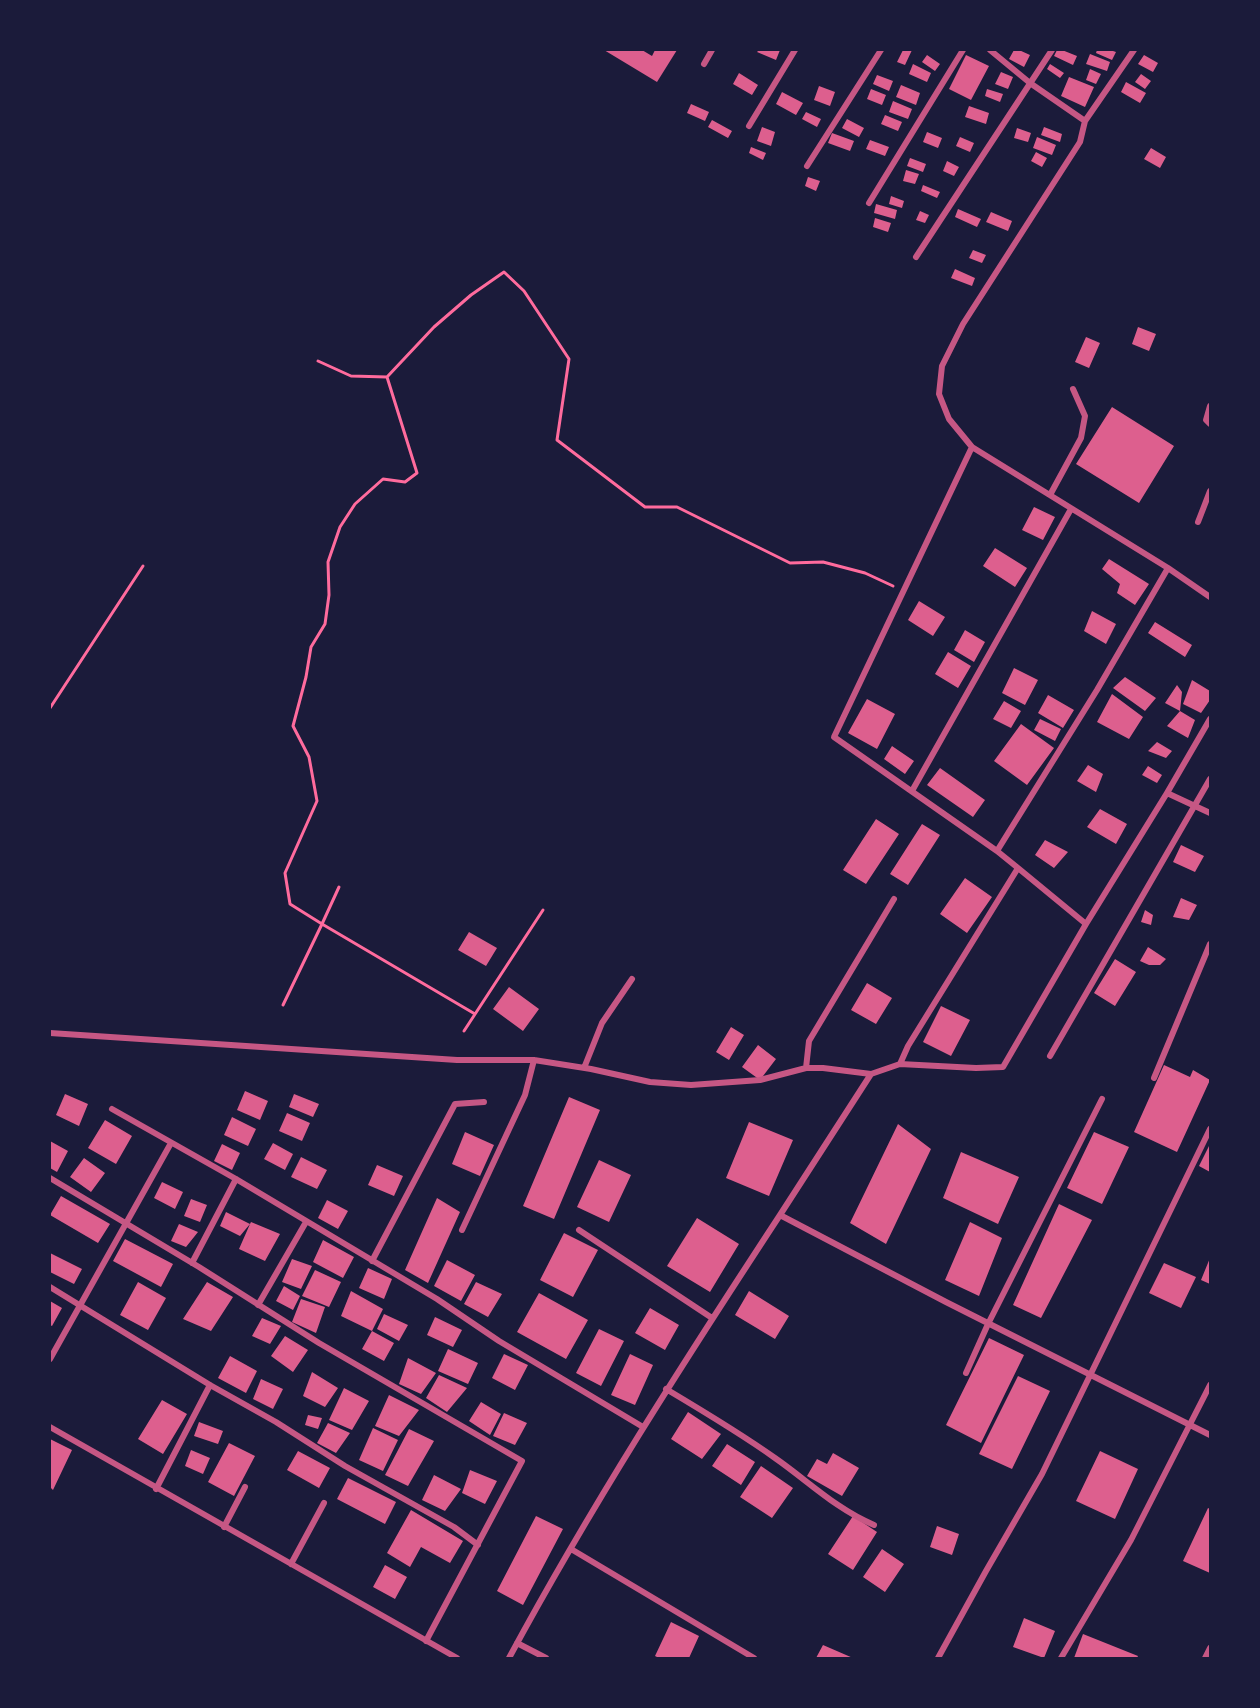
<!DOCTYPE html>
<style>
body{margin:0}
#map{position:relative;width:1260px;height:1708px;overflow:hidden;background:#1b1b3a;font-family:"Source Serif 4",serif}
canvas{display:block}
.frame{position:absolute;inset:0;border:51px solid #1b1b3a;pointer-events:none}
</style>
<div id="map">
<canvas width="1260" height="1708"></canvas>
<div class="frame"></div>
</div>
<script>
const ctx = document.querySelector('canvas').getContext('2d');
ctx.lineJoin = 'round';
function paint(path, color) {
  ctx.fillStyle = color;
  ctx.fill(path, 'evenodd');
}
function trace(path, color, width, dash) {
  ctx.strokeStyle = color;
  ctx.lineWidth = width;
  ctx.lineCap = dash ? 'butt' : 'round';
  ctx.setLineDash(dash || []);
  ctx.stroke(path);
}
paint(new Path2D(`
 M604,50H642L652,56L655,50H677L657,82Z
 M759,50H780L776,60L757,52Z
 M903,50H912L905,65L897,62Z
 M1014,50H1019L1030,55L1024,67L1009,59Z
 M1057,50H1062L1077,56L1073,65L1054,56Z
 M1097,50H1110L1116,52L1112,60L1096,53Z
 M1090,54L1110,62L1107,71L1086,64Z
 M927,55L940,64L935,71L922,62Z
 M966,55L989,66L971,100L949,89Z
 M1144,55L1158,63L1153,72L1138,64Z
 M913,64L931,73L927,82L909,74Z
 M1050,64L1064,73L1060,78L1047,69Z
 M1090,69L1101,74L1096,84L1086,80Z
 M1001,72L1013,77L1008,89L995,84Z
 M739,73L758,85L752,95L733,84Z
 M1141,74L1151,81L1145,89L1135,82Z
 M877,75L893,81L889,91L873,84Z
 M1069,77L1094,87L1085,107L1061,96Z
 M1126,82L1146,93L1140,103L1121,92Z
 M901,85L920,93L916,105L896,97Z
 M819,86L835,92L830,106L814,100Z
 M871,89L886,95L882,105L867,99Z
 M987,89L1003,94L1000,102L985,96Z
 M782,92L803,103L796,115L776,104Z
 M893,101L912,109L908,119L889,112Z
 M691,104L709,112L705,121L687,113Z
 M969,106L989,113L986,124L965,117Z
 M806,112L821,119L817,127L802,119Z
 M885,115L902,122L898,131L881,124Z
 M847,119L864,128L859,137L842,128Z
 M712,120L732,131L728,138L708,127Z
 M762,127L775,132L771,146L757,141Z
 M1044,127L1062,134L1060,142L1041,135Z
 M1017,128L1031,133L1028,142L1014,138Z
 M927,132L942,138L938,148L923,142Z
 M832,133L854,141L850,151L828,143Z
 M960,137L974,143L970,152L956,146Z
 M1037,137L1056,145L1052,155L1033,148Z
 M870,140L889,147L885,156L866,149Z
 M751,147L766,153L763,160L749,153Z
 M1151,148L1166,157L1160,168L1144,159Z
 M1036,152L1047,158L1042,167L1031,161Z
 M910,158L926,164L923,172L907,166Z
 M947,161L959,167L954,176L943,171Z
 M906,170L919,174L915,184L903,181Z
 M808,177L820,181L816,191L805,186Z
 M923,185L940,192L937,198L921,191Z
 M891,196L904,201L902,208L889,204Z
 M876,204L897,210L895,219L874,213Z
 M958,209L981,219L977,227L955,217Z
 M920,211L929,215L925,223L916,220Z
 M991,212L1012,221L1008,231L986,222Z
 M875,218L891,223L888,232L873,227Z
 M973,250L986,255L982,263L969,258Z
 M955,269L975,278L972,286L951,278Z
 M1138,327L1156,334L1149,351L1132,344Z
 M1086,337L1100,343L1089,368L1075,362Z
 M1112,407L1174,446L1139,503L1076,464Z
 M1034,507L1055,517L1043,540L1022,530Z
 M995,548L1027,568L1015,587L983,566Z
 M1109,559L1149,584L1135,605L1117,593L1120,584L1102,569Z
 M919,601L945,617L933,636L908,620Z
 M1092,611L1116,624L1106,644L1084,631Z
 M1155,622L1192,645L1185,657L1148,633Z
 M965,630L985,642L974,662L954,650Z
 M948,652L971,666L958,688L935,674Z
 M1014,668L1038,680L1025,705L1002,693Z
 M1125,677L1156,698L1145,711L1113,688Z
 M1192,680L1210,691V700L1201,713L1183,704Z
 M1177,685L1182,692L1180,711L1165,703Z
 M1112,694L1143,717L1129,739L1097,722Z
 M1048,695L1074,710L1063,728L1038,713Z
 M867,699L895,714L877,749L848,733Z
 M1004,701L1021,711L1011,728L993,719Z
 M1180,711L1195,720L1188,738L1167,726Z
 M1040,719L1061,729L1055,741L1034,730Z
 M1021,724L1054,748L1027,785L994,761Z
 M1157,742L1172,751L1166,758L1148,751Z
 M892,746L914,761L905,774L884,759Z
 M1088,765L1103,774L1096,792L1077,781Z
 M1148,766L1162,775L1157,783L1142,775Z
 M940,768L985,800L973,817L927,785Z
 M1100,809L1127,824L1116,844L1087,827Z
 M876,819L899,834L866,884L843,870Z
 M922,824L940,835L908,885L890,874Z
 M1045,840L1068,852L1054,868L1035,855Z
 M1181,845L1204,856L1195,872L1173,862Z
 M965,878L992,897L967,933L940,914Z
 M1181,898L1197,905L1189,920L1173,917Z
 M1145,910L1153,915L1151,925L1141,922Z
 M469,932L497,948L486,966L458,950Z
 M1148,947L1166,959L1160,965H1149L1140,961Z
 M1115,959L1136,972L1115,1006L1094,993Z
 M867,983L892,998L876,1024L851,1010Z
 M509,987L539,1009L523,1031L493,1009Z
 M941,1006L970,1020L951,1056L923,1042Z
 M731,1027L744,1035L729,1060L716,1052Z
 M758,1045L776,1059L760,1080L742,1067Z
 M1164,1065L1190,1077L1193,1070L1210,1080L1177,1152L1134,1132Z
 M245,1091L268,1101L260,1120L237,1110Z
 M65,1094L88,1104L79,1126L56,1115Z
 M294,1094L319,1104L313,1117L289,1107Z
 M569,1097L600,1110L554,1219L523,1206Z
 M287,1113L310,1123L302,1141L279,1131Z
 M232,1117L256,1129L248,1146L224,1135Z
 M105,1120L132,1136L116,1164L88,1148Z
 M749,1122L793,1140L769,1196L726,1178Z
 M898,1124L931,1149L886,1244L850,1223Z
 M465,1132L494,1145L480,1176L452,1164Z
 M1094,1132L1129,1147L1102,1204L1067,1188Z
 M50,1141L68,1151L57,1172L50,1168Z
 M273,1143L293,1154L285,1170L264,1159Z
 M222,1144L240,1153L232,1170L214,1161Z
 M1210,1144V1172L1199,1166Z
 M961,1152L1019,1177L998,1224L943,1198Z
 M301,1157L327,1170L317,1189L291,1177Z
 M84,1158L105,1173L91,1192L70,1177Z
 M599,1160L631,1175L609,1222L577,1207Z
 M377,1165L403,1176L394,1196L368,1185Z
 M162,1182L183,1192L175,1209L154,1198Z
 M61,1196L110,1224L98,1243L50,1215Z
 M437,1198L460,1212L428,1283L405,1270Z
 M191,1199L207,1205L200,1222L184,1216Z
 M327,1200L348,1211L338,1229L318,1218Z
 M1059,1204L1092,1220L1041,1318L1013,1305Z
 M226,1212L250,1224L251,1222L280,1234L265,1261L239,1249L250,1224L240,1236L220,1226Z
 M697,1218L739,1244L710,1292L667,1266Z
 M970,1222L1002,1238L979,1296L945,1280Z
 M179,1224L198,1232L186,1247L171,1241Z
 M564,1233L598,1250L573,1297L540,1280Z
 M125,1239L173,1264L161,1287L113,1261Z
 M323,1240L354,1257L343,1278L313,1262Z
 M50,1253L82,1269L74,1284L50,1272Z
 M1210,1258V1284L1201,1280Z
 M292,1259L312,1266L301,1289L282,1282Z
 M447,1260L475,1275L461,1301L434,1286Z
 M1164,1263L1196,1277L1181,1308L1149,1293Z
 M368,1268L392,1279L384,1299L359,1288Z
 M315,1270L341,1282L329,1307L302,1296Z
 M138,1282L166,1298L148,1330L120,1315Z
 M207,1282L233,1297L211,1331L183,1319Z
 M476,1282L502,1294L488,1317L464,1304Z
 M284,1286L300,1296L293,1310L276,1301Z
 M351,1291L383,1309L372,1331L341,1316Z
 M749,1291L789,1316L775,1339L735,1315Z
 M539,1293L588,1320L566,1359L517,1332Z
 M301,1299L325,1307L316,1333L292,1322Z
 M50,1301L62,1308L52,1326L50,1325Z
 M650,1308L679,1325L665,1350L635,1333Z
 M384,1314L408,1325L399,1341L377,1329Z
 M435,1317L462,1330L453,1347L427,1335Z
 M262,1318L281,1326L270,1344L252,1336Z
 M599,1329L624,1341L601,1386L576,1373Z
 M372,1331L394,1343L384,1361L362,1349Z
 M285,1336L308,1350L293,1372L271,1356Z
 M989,1338L1024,1355L981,1443L946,1425Z
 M448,1349L478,1363L468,1384L438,1371Z
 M504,1354L528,1365L515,1390L492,1378Z
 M630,1354L653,1365L635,1405L611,1395Z
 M230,1356L257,1371L246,1393L218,1378Z
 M408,1358L436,1373L421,1394L399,1384Z
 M312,1372L338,1388L325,1407L303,1396Z
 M439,1375L467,1388L447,1412L426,1398Z
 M1018,1376L1050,1391L1012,1469L979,1454Z
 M261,1379L283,1389L273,1409L253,1399Z
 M344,1388L369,1401L352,1430L329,1420Z
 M389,1395L419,1410L399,1436L375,1426Z
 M162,1400L187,1414L163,1454L138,1439Z
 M481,1402L501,1414L490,1435L469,1421Z
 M688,1412L721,1434L702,1459L671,1439Z
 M504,1413L527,1423L515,1445L493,1436Z
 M308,1415L322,1418L318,1429L305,1425Z
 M199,1422L223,1431L218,1444L194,1436Z
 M328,1423L350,1433L336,1453L317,1443Z
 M373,1428L398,1440L383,1471L359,1460Z
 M409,1429L434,1441L408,1486L385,1475Z
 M50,1439L72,1450L53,1490L50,1487Z
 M229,1443L255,1456L234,1496L208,1482Z
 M727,1444L755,1462L741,1485L712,1466Z
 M191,1450L210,1458L203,1474L185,1466Z
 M298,1451L330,1468L319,1488L287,1470Z
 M1100,1451L1138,1469L1115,1519L1076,1501Z
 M833,1453L859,1468L842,1496L807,1476L817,1459L827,1464Z
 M761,1466L793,1488L772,1518L740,1497Z
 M470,1470L497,1481L485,1504L462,1493Z
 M434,1475L461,1489L445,1511L422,1500Z
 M348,1478L396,1502L385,1524L337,1499Z
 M1208,1508L1210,1509V1573L1183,1561Z
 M411,1510L463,1541L450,1563L421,1547L410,1567L387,1553Z
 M536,1516L563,1529L523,1605L497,1591Z
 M853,1516L877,1532L853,1570L828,1554Z
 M937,1526L959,1534L952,1555L930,1547Z
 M882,1549L904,1564L885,1592L863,1577Z
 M385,1565L407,1577L395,1599L373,1587Z
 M1024,1618L1055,1631L1044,1658L1013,1647Z
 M671,1622L699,1636L689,1658H659L655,1656Z
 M1083,1634L1138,1656L1137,1658H1074Z
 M823,1645L853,1658H816Z`), '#dd5f8e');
trace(new Path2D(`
 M318,361L351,376L387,377L434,327L471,295L504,272L524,291L569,359L557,440L645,507H677L790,563L823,562L865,573L893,586
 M50,708L143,566
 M339,887L322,924L290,904L285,873L317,801L309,757L293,726L306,677L311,647L325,624L329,595L328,562L340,527L355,504L383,479L405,482L417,473L387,377
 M283,1005L322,924L475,1014
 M464,1031L543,910`), '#ff6b9d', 3);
trace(new Path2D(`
 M990,50L1030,83L1085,121L1134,50
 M704,64L712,50
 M749,126L795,50
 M807,166L881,50
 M869,203L963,50
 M916,257L1052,50
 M1210,406L1206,420L1210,424
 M972,447L834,737L997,851
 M1050,495L1081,438L1085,416L1073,389
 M1198,522L1210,491
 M1168,568L1210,597
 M1210,719L1167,793L1210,813
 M912,791L1071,509
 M1167,793L1086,924L1003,1067L976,1068L900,1064L871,1074L780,1215L946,1302L1210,1435
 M1018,868L997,851L1097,690L1168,568L972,447L949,419L939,394L942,366L963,324L1080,142L1085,121
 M50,1033L457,1060H534L591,1069L650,1082L691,1085L760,1080L806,1068
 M1050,1056L1210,779
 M900,1064L908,1046L1018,868L1086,924
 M584,1068L602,1023L632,979
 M871,1074L823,1068H806L809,1041L894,899
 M1154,1078L1210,944
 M112,1109L236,1179L437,1299L499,1341L643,1427
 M50,1178L199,1267L319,1343L522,1461L426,1641
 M462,1230L525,1095L534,1060
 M579,1230L712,1318
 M372,1261L455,1104L484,1102
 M192,1263L236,1179
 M50,1287L210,1385L276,1422L345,1466L454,1527L478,1545
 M258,1305L306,1222
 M50,1359L171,1143
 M966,1373L988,1324L1102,1099
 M666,1389C703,1411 740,1433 775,1458C808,1481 836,1509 874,1525
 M50,1427L457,1658
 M156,1489L210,1385
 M224,1527L245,1487
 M571,1549L754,1658
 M291,1564L324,1503
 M517,1643L546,1658
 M509,1658C591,1506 685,1360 780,1215
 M938,1658L986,1571L1042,1474L1210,1129
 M1061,1658L1131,1540L1210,1385
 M1205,1658L1210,1648`), '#c65784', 6);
</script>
